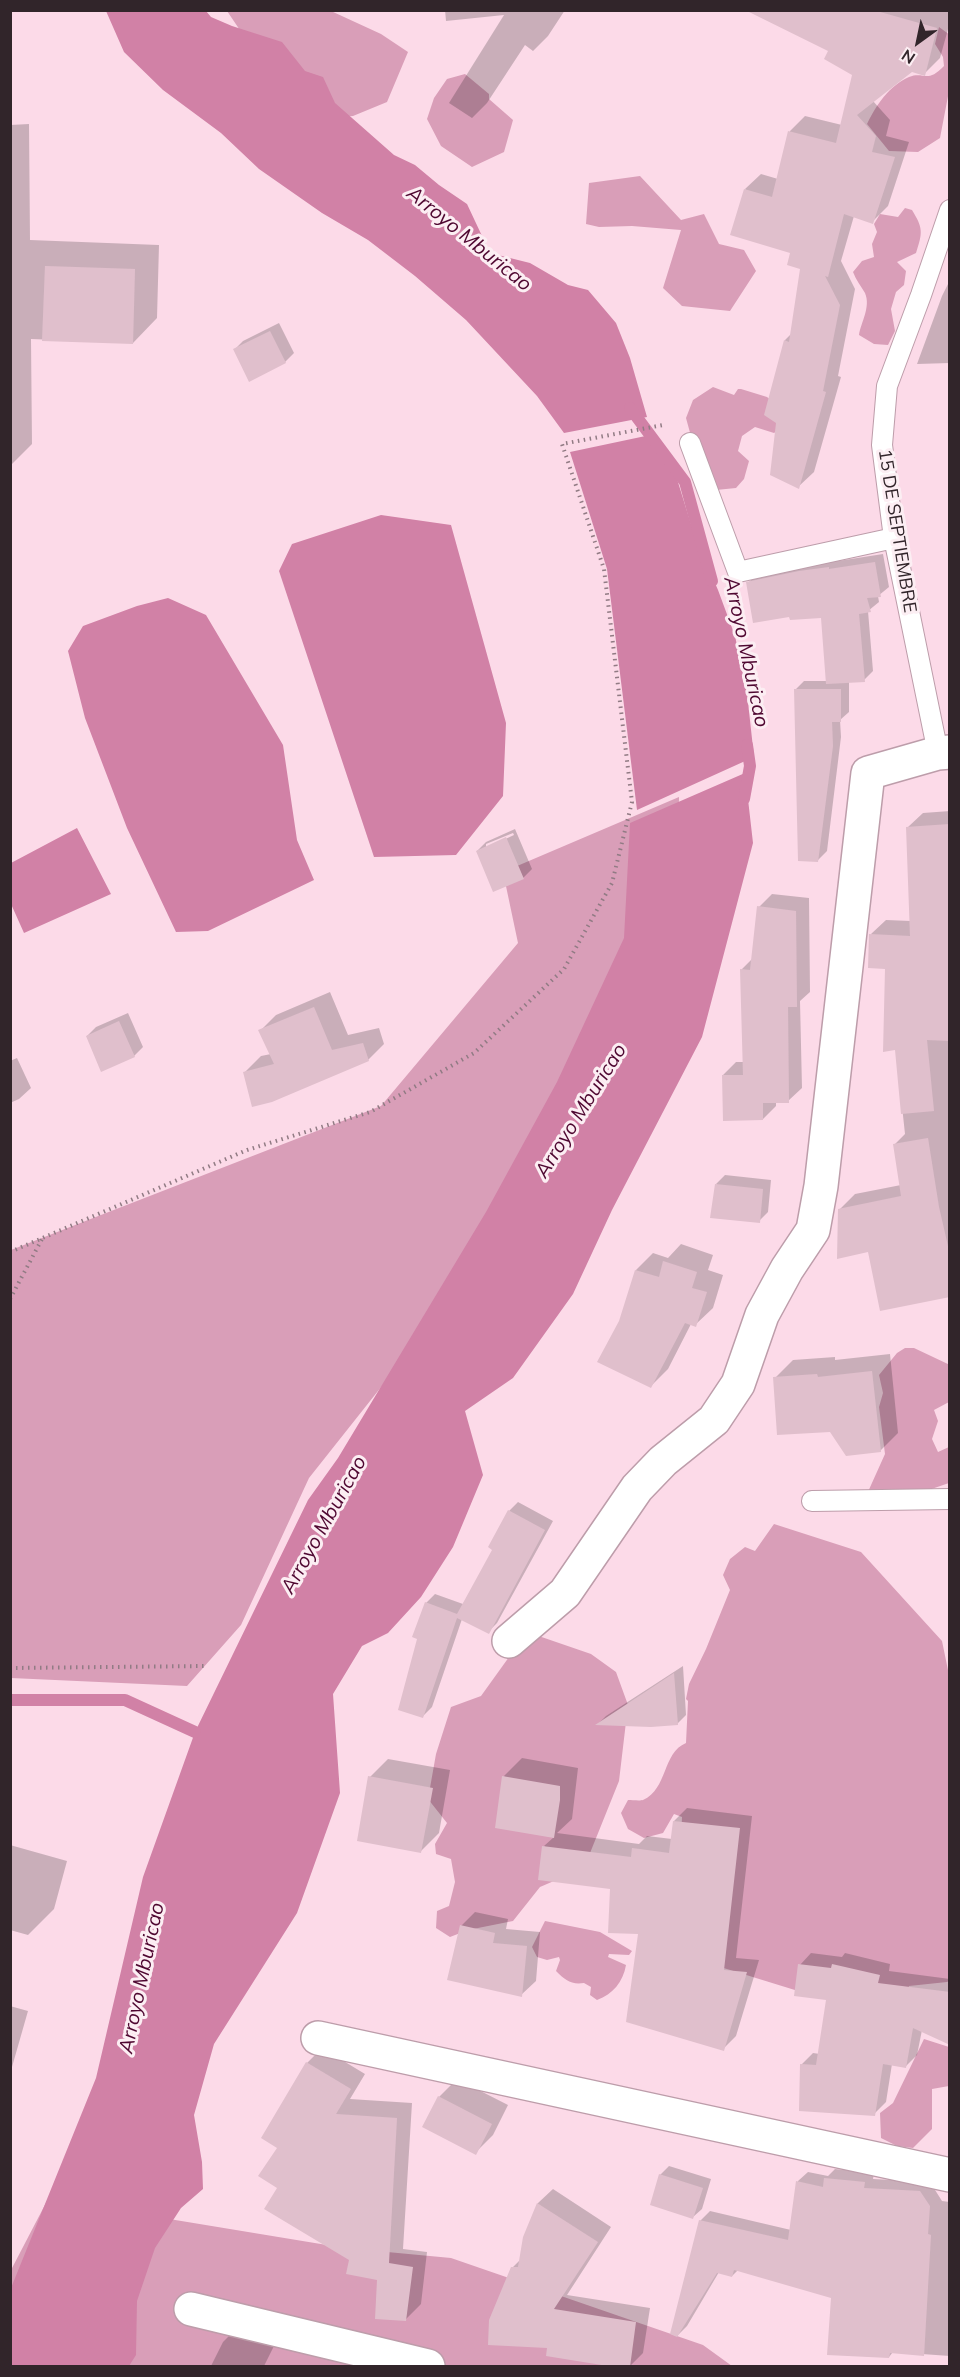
<!DOCTYPE html>
<style>
body{margin:0}
#map{position:relative;width:960px;height:2377px;overflow:hidden;background:#fcdae8;font-family:Mulish,sans-serif}
canvas{display:block}
.frame{position:absolute;inset:0;border:12px solid #31252a;pointer-events:none}
.north{position:absolute;left:888px;top:12px;width:60px;height:60px;-webkit-text-stroke:4px #fceef3;paint-order:stroke;rotate:213deg;font-size:16px;font-weight:700;line-height:24px;text-align:center;color:#31252a}
.north::after{content:'';display:block;margin:auto;width:21px;height:27px;background:#31252a;clip-path:polygon(50% 0,100% 100%,50% 72%,0 100%)}
</style>
<div id="map">
<canvas width="960" height="2377"></canvas>
<div class="frame"></div>
<div class="north">N</div>
</div>
<script>
const ctx = document.querySelector('canvas').getContext('2d');
ctx.lineJoin = 'round';
function paint(path, color) {
  ctx.fillStyle = color;
  ctx.fill(path, 'evenodd');
}
function trace(path, color, width, dash) {
  ctx.strokeStyle = color;
  ctx.lineWidth = width;
  ctx.lineCap = dash ? 'butt' : 'round';
  ctx.setLineDash(dash || []);
  ctx.stroke(path);
}
function write(font, color, halo, rows, align = 'center') {
  ctx.font = font + ' Mulish,sans-serif';
  ctx.lineWidth = 6;
  ctx.setLineDash([]);
  ctx.textBaseline = 'middle';
  ctx.strokeStyle = halo;
  ctx.fillStyle = color;
  for (const [text, x, y, turn = 0] of rows) {
    ctx.save();
    ctx.translate(x, y);
    ctx.rotate((+turn || 0) * Math.PI / 180);
    ctx.textAlign = isNaN(turn) ? turn : align;
    if (halo) ctx.strokeText(text, 0, 0);
    ctx.fillText(text, 0, 0);
    ctx.restore();
  }
}
paint(new Path2D(`
 M227,11H331L381,34L408,52L387,102L353,116L320,119L273,79Z
 M939,27L950,35L949,91L940,138L918,152L889,151L867,124C876,105 889,86 909,77C924,71 927,84 944,66L943,57L935,44Z
 M465,74L489,94V99L513,120L504,152L472,167L441,146L427,119L434,98L447,79Z
 M640,176L681,220L704,214L719,244L744,250L756,271L730,311L682,306L663,288L681,230L632,226L599,227L586,224L589,183Z
 M905,208L912,210C923,228 923,232 916,253L897,262L906,271L904,285L896,292L891,309L895,331L888,345L874,344L859,335C861,322 871,307 865,293C861,286 856,280 853,272L862,261L874,257L872,244L877,232L874,224L880,214L898,217Z
 M713,387L734,395L738,389H741L767,397L791,416L787,424L774,433L755,427L742,436L738,451L749,461L744,479L736,488L706,491L686,418L693,400Z
 M679,797L678,858L439,1314L309,1478L241,1625L187,1686L11,1678V1250L381,1106L518,943L503,872Z
 M905,1348H914L950,1365L949,1402L934,1410L938,1421L932,1439L938,1452L949,1447V1483L914,1495L867,1494L885,1454L879,1407L883,1393L879,1375L897,1353Z
 M774,1524L861,1552L942,1641L950,1680L949,1981L947,1982L909,1986L908,1990L824,1999L675,1953L682,1817L674,1814L663,1833L644,1838L628,1829L621,1813L628,1800C632,1800 640,1801 643,1800C668,1789 662,1753 686,1743L688,1701L686,1699L689,1684L706,1649L730,1590L723,1575L730,1559L745,1547L755,1551Z
 M527,1632L591,1654L616,1672L628,1705L619,1781L584,1868L540,1887L513,1921L468,1930L450,1937L436,1928L437,1911L449,1906L455,1882L451,1859L436,1854L435,1844L447,1823L428,1799L436,1754L451,1707L481,1696Z
 M545,1921L600,1932L632,1951L629,1955L609,1954L608,1957L626,1965C623,1982 613,1994 597,2000L590,1995L591,1987L584,1983C571,1985 565,1980 556,1971L560,1960L559,1957L547,1960L537,1957L532,1947Z
 M924,2039L949,2047V2086L932,2089V2129L913,2148L897,2146L881,2138L880,2113L893,2103Z
 M48,2199L345,2248L451,2258L703,2345L732,2366H11V2270Z`), '#d99eb8');
paint(new Path2D(`
 M106,11H206L211,17L232,26L282,42L305,71L323,77L335,103L394,155L415,165L439,185L467,204L490,253L530,263L568,285L588,290L616,323L630,358L647,417L564,433L537,396L466,320L415,276L368,240L322,213L259,169L221,133L163,90L124,52Z
 M655,434L677,479L695,537L718,590L735,636L747,693L754,757L637,810L607,569L570,452Z
 M381,515L451,525L506,723L503,796L456,855L374,857L279,571L292,544Z
 M168,598L206,615L283,745L297,840L314,880L208,931L176,932L127,828L85,718L68,651L83,626L137,606Z
 M745,773L753,843L702,1037L612,1210L573,1294L513,1378L465,1411L483,1475L453,1547L421,1597L388,1633L362,1646L333,1694L340,1793L297,1913L214,2044L194,2115L202,2162L203,2189L181,2208L155,2248L137,2301L136,2355L129,2366H11V2288L96,2078L143,1877L195,1732L308,1500L338,1458L486,1212L557,1082L624,938L630,823Z
 M77,828L111,894L24,933L11,904V863Z`), '#d181a6');
paint(new Path2D(`
 M445,10H565L548,36L533,51L525,45L487,103L472,118L449,103L504,15L446,21Z
 M751,10L950,12V22L940,58L924,74L911,71L873,101L890,120L886,136L909,142L888,206L872,222L854,216L841,261L855,289L838,376L841,377L814,472L798,487L785,340L791,334L802,268L745,189L761,174L778,179L790,131L805,116L842,125L854,74L830,51Z
 M29,124L30,240L159,245L157,318L133,343L31,339L32,444L10,466V125Z
 M950,280V363L917,364L942,296Z
 M279,323L294,353L285,362L234,350L243,341Z
 M883,554L889,587L878,596L879,602L868,611L873,671L864,680L849,681V712L840,720L841,737L827,851L818,860L795,690L804,681H827L823,616L790,615L748,583L757,574L837,559L838,561Z
 M950,811V1296L869,1251L840,1209L855,1194L901,1185L894,1145L905,1134L887,968L871,934L886,920L911,921L908,827L923,813Z
 M515,829L532,869L523,878L477,851L486,842ZM513,833L514,835L486,848V844Z
 M772,894L809,898L810,992L800,1001L802,1088L788,1101H776V1106L763,1119L723,1075L736,1062H744L741,970L753,958L759,907Z
 M330,992L348,1035L379,1028L384,1044L368,1060L245,1072L261,1056L271,1054L260,1031L276,1015Z
 M128,1013L143,1047L134,1056L87,1036L96,1027Z
 M17,1058L31,1088L19,1099L10,1103V1061Z
 M725,1175L771,1180L768,1212L759,1221L716,1184Z
 M681,1244L713,1255L708,1270L723,1275L713,1308L695,1325L691,1324L668,1369L651,1386L636,1270L653,1253L668,1258Z
 M890,1354L898,1433L880,1451L830,1431L775,1378L793,1360L835,1357V1360Z
 M518,1502L553,1521L497,1623L488,1632L462,1619L432,1707L423,1716L426,1603L435,1594L463,1604L494,1549L509,1511Z
 M683,1666L686,1715L677,1724H598L606,1716Z
 M522,1758L578,1768L572,1819L557,1833L639,1844L647,1836L672,1839L674,1821L687,1808L752,1816L736,1958L759,1960L736,2036L723,2049L640,1932L611,1887L544,1846L554,1837L504,1776Z
 M388,1759L450,1770L439,1833L421,1851L370,1777Z
 M10,1845L67,1861L54,1909L28,1935L10,1930Z
 M475,1912L508,1919L506,1929L540,1932L536,1981L521,1995L461,1926Z
 M811,1953L842,1957L845,1953L890,1964L889,1971L950,1979V2043L922,2030L917,2055L906,2066L892,2064L886,2102L874,2114L801,2065L813,2053L820,2054L828,1999L800,1965Z
 M10,2006L28,2011L10,2074Z
 M322,2048L365,2074L350,2099L412,2103L403,2249L427,2252L421,2304L406,2319L378,2279L350,2259L279,2188V2147L307,2063Z
 M457,2079L508,2105L493,2135L475,2153L439,2097Z
 M669,2166L711,2179L702,2209L693,2217L660,2175Z
 M835,2169L874,2173L873,2179L930,2182L942,2201L950,2202V2356L893,2352L889,2357L832,2297L738,2270L732,2276L719,2272L687,2326L677,2336L700,2221L710,2211L791,2230L798,2181L808,2172L828,2176Z
 M553,2189L611,2227L567,2295L650,2308L643,2353L630,2366L549,2346L512,2268L521,2259L525,2237L538,2203Z
 M241,2324L276,2342L264,2366H211L223,2342Z`), '#0003');
trace(new Path2D(`
 M630,408L685,482L712,581
 M744,799L750,766L747,745
 M10,1700H125L195,1732`), '#d181a6', 12);
paint(new Path2D(`
 M745,10H873L937,28L925,76L912,72L857,115L876,136L872,152L895,157L873,224L844,214L828,277L825,276L840,305L823,391L826,392L799,489L770,475L776,423L764,415L784,340L789,342L800,269L787,265L790,253L730,235L744,189L772,197L788,131L836,143L852,75L824,59L828,51Z
 M45,266L135,269L133,344L42,341Z
 M270,331L286,363L249,382L233,349Z
 M875,562L881,597L867,598L871,612L859,614L865,682L826,684L821,618L790,620L789,617L753,623L746,582L799,571L829,567V569Z
 M794,689H841V722H832L833,746L818,862L798,861Z
 M950,824V1041L927,1040L934,1111L901,1114L895,1050L883,1052L885,969L868,968L869,934L910,936L906,827Z
 M506,837L524,879L493,892L476,851Z
 M757,906L796,911L797,1007H788L789,1103H763V1120L723,1121L722,1075H743L740,969L750,970Z
 M314,1007L332,1050L363,1043L369,1061L272,1102L252,1107L243,1072L274,1064L258,1030Z
 M119,1021L135,1057L101,1072L86,1036Z
 M928,1138L939,1207L950,1255V1297L880,1311L868,1252L837,1259L838,1209L901,1196L893,1144Z
 M715,1184L763,1189L760,1223L710,1218Z
 M663,1261L697,1272L692,1288L707,1292L696,1327L685,1323L651,1388L597,1362L619,1321L635,1270L659,1277Z
 M872,1371L881,1452L846,1456L830,1432L777,1435L773,1377L817,1374L818,1377Z
 M508,1510L545,1530L489,1634L457,1618L423,1718L398,1710L417,1639L412,1637L425,1602L457,1614L492,1550L488,1547Z
 M674,1673L678,1725L651,1727L595,1725Z
 M368,1776L433,1788L421,1853L357,1841Z
 M502,1776L560,1786V1800L554,1838L495,1828Z
 M673,1821L740,1828L724,1970L747,1972L724,2051L626,2022L638,1934L608,1933L610,1889L538,1880L542,1846L631,1857L632,1848L669,1853Z
 M460,1925L495,1933L493,1943L527,1946L522,1997L447,1980Z
 M798,1964L831,1968L832,1964L880,1975L878,1983L950,1992V2045L913,2028L906,2068L883,2064L875,2116L799,2111L800,2064L816,2065L826,2000L794,1996Z
 M306,2062L351,2089L336,2114L397,2118L389,2263L413,2267L406,2321L375,2319L377,2280L346,2274L349,2260L264,2209L277,2188L258,2176L277,2148L261,2138Z
 M438,2096L492,2124L476,2155L422,2127Z
 M659,2174L703,2188L693,2219L650,2205Z
 M824,2178L865,2182L864,2188L920,2191L930,2206L928,2234L931,2235L924,2356L890,2353L889,2358L827,2355L831,2298L734,2270L732,2277L717,2273L677,2337L670,2334L699,2220L788,2240L796,2181L823,2187Z
 M537,2203L598,2242L554,2309L636,2322L630,2367H614L546,2356L547,2348L488,2345L489,2320L511,2267H518L523,2237Z`), '#e0bfcc');
const service = new Path2D(`
 M690,443L738,572L894,538
 M938,753L894,538L882,445L887,386L921,295L950,210
 M812,1501L950,1499`);
const minor = new Path2D(`
 M509,1641L565,1593L637,1488L663,1461L714,1420L738,1384L762,1315L787,1269L813,1230L821,1186L868,773L938,753L950,752
 M318,2038L950,2175
 M191,2309L428,2366`);
trace(service, '#bd9daa', 22);
trace(minor, '#bd9daa', 36);
trace(new Path2D(`
 M10,1252L247,1150L370,1112L474,1053L564,969L612,883L632,802L604,569L562,444L663,425
 M10,1299L42,1239
 M10,1668L205,1666`), '#917b84', 4, [1.5, 4.5]);
trace(service, '#fff', 20);
trace(minor, '#fff', 33);
write('18px', '#31252a', '#fceef3', [
 ["15 DE SEPTIEMBRE",897,531,81]
]);
write('italic 20px', '#4f0731', '#fceef3', [
 ["Arroyo Mburicao",469,239,39],
 ["Arroyo Mburicao",746,652,78],
 ["Arroyo Mburicao",581,1111,-58],
 ["Arroyo Mburicao",324,1525,-61],
 ["Arroyo Mburicao",142,1978,-78]
]);
</script>
